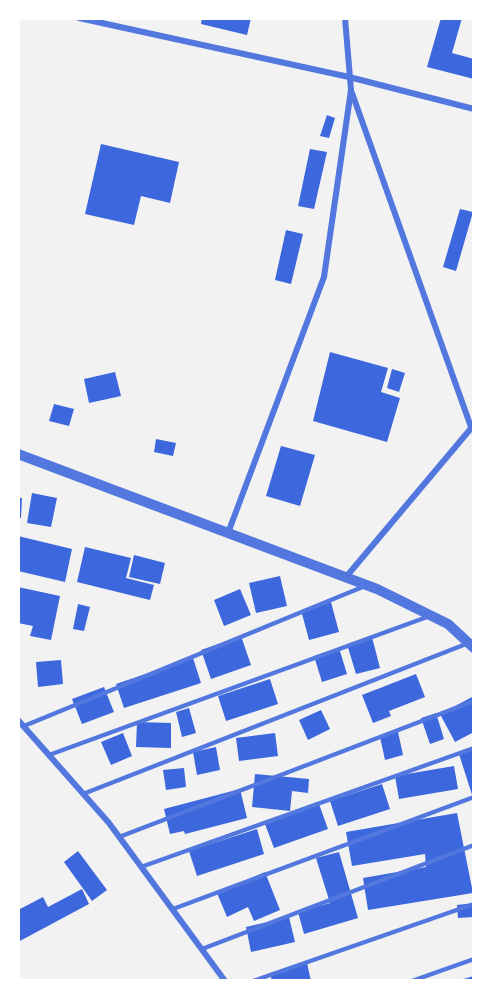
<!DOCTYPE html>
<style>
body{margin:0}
#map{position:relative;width:492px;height:999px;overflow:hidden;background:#f2f2f2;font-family:Karla,sans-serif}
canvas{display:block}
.frame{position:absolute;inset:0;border:20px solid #fff;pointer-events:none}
</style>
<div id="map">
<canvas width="492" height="999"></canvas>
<div class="frame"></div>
</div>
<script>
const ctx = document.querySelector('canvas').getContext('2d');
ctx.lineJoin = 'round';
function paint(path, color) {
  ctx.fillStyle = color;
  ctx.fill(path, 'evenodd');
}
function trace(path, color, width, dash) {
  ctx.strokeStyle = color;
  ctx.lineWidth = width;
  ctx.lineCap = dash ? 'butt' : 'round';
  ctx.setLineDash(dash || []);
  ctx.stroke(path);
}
paint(new Path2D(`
 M202,18H251L247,35L201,24Z
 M441,18H462L452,53L474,59V79L427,67Z
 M327,115L335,118L329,138L320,136Z
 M101,144L179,162L170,203L141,196L134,225L85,214Z
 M310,149L327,152L314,209L298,206Z
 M460,209L473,212L456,271L443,267Z
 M286,230L303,234L291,284L275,280Z
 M330,352L388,368L381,392L400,398L387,442L313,421Z
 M392,369L405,373L399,392L387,388Z
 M115,372L121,396L89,403L84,379Z
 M54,404L74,409L69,426L49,421Z
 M156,439L176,443L173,456L154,452Z
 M281,446L315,455L300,506L266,496Z
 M32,493L57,498L51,527L27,523Z
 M18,498H22L21,518H18Z
 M18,536L72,549L65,582L18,571Z
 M85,547L131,558L126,578L154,585L150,600L77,582Z
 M134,555L165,563L160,584L129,577Z
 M280,576L287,606L256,613L249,583Z
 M18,587L60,596L51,640L30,636L33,626L18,623Z
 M240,589L251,615L224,626L214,600Z
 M331,602L339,632L309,640L301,610Z
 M78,604L90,607L84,631L73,629Z
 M241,636L251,665L211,679L201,650Z
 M372,637L380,668L356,674L347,644Z
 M339,648L347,674L322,682L314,656Z
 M193,658L201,683L124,708L116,684Z
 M61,660L63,684L38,687L36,662Z
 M416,674L425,697L389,711L391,716L373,723L362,695Z
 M270,679L278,704L226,721L218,696Z
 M104,687L114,712L82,724L72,699Z
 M474,696V732L455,742L440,714Z
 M189,708L196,733L182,737L176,712Z
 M321,710L330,729L308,740L299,720Z
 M436,713L444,739L430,744L421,718Z
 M137,722L171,723V748L136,747Z
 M398,732L403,755L385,760L380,737Z
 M123,733L132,756L111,765L101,742Z
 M275,733L278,756L239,761L236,738Z
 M216,747L220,770L197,775L193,752Z
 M474,749V801L459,754Z
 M454,766L458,789L399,799L395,776Z
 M184,768L186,787L166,790L163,770Z
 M255,774L309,779L308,793L292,791L290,811L252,807Z
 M382,784L390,809L338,826L330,801Z
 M240,789L247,818L185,834L184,831L170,834L164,809Z
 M319,804L328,829L274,848L265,824Z
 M457,813L473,893L368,910L363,878L426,867L425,854L352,866L346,832Z
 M257,829L264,854L197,876L189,851Z
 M78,851L107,890L92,901L64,862Z
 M339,852L358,918L304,934L298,912L330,903L316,858Z
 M265,872L280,910L254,921L248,907L227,917L217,893Z
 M82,889L89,904L18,942V910L43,897L48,907Z
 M474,903V917L458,918L457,905Z
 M289,917L295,942L251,952L246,927Z
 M307,963L311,981H272L270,973Z
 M474,976V981H460V980Z`), '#3d67dc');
trace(new Path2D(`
 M24,726L365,586
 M49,755L427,617
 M83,794L466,644
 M119,837L474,701
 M141,867L474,748
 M173,909L474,797
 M202,949L474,845
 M253,981L474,904
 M412,981L474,959`), '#5277de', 4.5);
trace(new Path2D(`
 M79,18L349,77L474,109
 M352,93L471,427
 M228,533L324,277L351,90L345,18
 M346,577L473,426
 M18,720L109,823L225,981`), '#5277de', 6);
trace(new Path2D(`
 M18,454L377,589L448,624L474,648`), '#5277de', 10);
</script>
